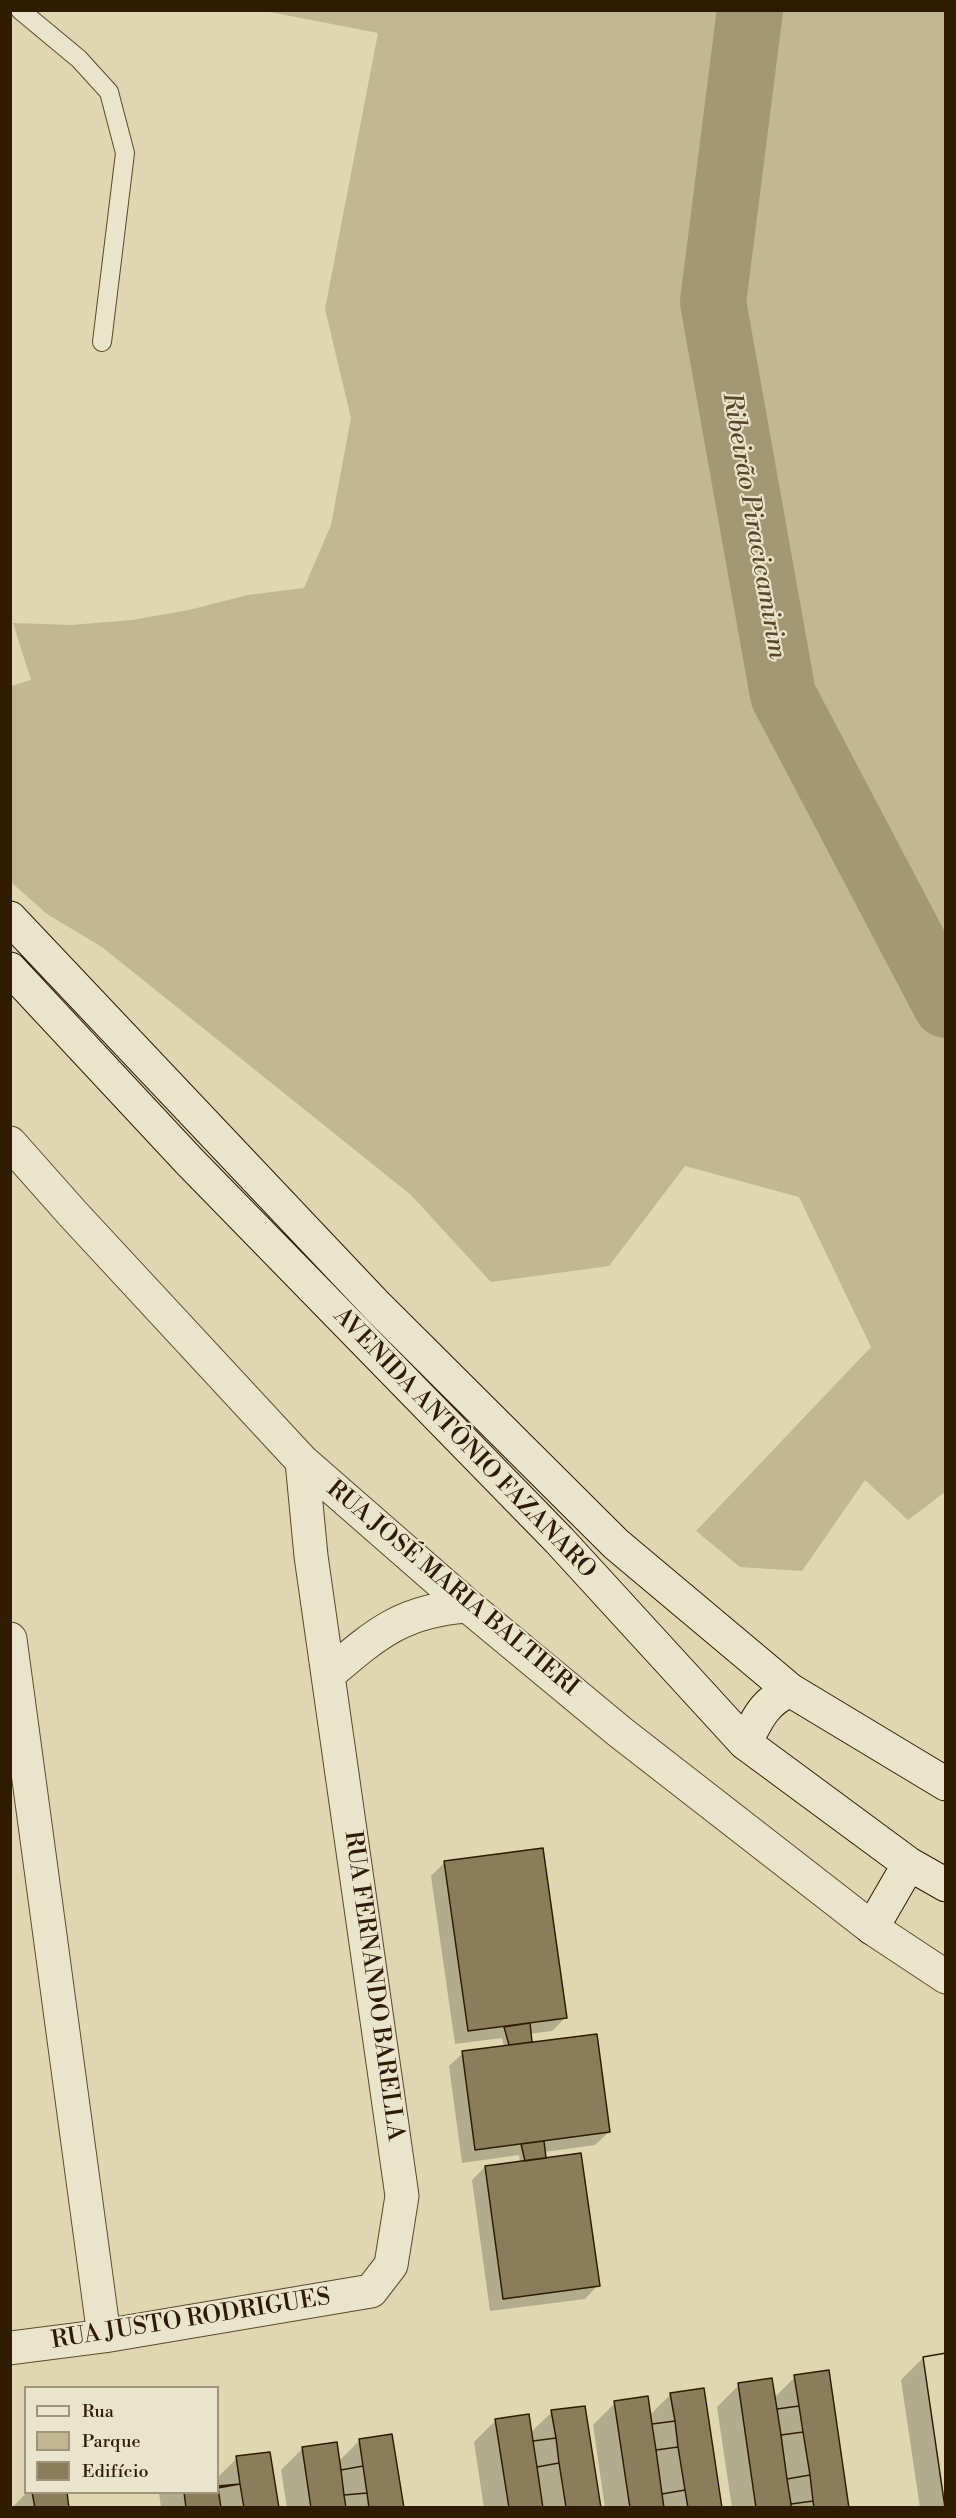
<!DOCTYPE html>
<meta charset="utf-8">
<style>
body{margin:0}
#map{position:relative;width:956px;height:2518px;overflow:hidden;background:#e0d6b1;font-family:"Libre Bodoni",serif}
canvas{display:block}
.frame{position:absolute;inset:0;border:12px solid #2f1c00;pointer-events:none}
.legend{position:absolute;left:24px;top:2386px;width:195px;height:108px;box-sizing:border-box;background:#ebe4cc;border:2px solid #a0947a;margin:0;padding:8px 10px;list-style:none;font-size:18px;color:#2f1c00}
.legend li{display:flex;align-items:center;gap:12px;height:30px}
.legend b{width:30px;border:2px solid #a0947a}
</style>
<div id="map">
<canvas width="956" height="2518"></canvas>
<div class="frame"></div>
<ul class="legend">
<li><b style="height:8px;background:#ebe4cc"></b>Rua</li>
<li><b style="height:16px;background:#c2b693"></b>Parque</li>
<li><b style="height:16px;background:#8b7d5c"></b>Edifício</li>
</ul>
</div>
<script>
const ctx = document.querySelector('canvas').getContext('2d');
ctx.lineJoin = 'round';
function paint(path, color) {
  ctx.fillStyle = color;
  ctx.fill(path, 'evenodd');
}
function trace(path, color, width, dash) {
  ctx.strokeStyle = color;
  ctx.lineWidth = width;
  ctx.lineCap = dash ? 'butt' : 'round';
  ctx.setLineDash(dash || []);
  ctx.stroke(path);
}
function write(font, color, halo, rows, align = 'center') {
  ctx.font = font + ' "Libre Bodoni",serif';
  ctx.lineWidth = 4.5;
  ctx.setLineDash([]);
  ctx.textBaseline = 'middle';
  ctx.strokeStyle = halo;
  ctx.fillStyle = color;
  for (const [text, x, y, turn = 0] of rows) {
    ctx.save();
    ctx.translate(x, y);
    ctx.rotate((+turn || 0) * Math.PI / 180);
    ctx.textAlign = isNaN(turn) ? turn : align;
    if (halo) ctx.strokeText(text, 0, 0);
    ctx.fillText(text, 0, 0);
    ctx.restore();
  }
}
paint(new Path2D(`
 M265,11H945V1492L908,1520L865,1480L802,1571L740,1567L696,1531L871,1347L799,1197L685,1166L609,1266L491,1282L411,1195L102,947L47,914L11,882V686L31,680L13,623L71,625L132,620L189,610L248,595L304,588L331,525L351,418L325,309L378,33Z`), '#c2b693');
paint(new Path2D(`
 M445,1862L565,2018L552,2031L529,2034L530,2042L528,2044L609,2132L595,2145L544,2152L545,2159L598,2285L585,2299L490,2311L472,2180L485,2167L520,2162L519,2155L462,2163L449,2066L463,2053L504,2047L502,2038L455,2044L431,1876Z
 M923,2358L946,2508H920L901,2380Z
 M795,2377L848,2508H732L717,2407L739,2385L774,2398Z
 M671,2394L720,2508H605L593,2425L615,2403L649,2416Z
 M552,2412L599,2508H484L474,2442L496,2420L530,2433Z
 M360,2440L402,2508H287L281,2470L303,2448L338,2462Z
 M237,2458L277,2508H161L159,2492H218V2477Z
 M27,2492H65L68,2508H12Z`), '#0003');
trace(new Path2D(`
 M750,10L713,302L783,695L946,1005`), '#a49775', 66);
const building = new Path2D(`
 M543,1848L567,2018L468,2031L444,1861Z
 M530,2023L532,2042L509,2045L504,2027Z
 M597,2034L610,2132L475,2150L462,2051Z
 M544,2141L546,2158L525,2161L521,2144Z
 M581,2153L600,2286L503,2299L485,2166Z
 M946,2353V2508H945L923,2357Z
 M946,2353V2508H945L923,2357Z
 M829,2370L849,2508H814L813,2501L791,2504V2508H756L738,2383L772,2378L777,2409L799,2406L794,2375ZM803,2432L810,2475L787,2479L781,2435Z
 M704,2388L722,2508H630L614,2401L648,2396L652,2424L675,2421L670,2393ZM678,2447L685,2490L662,2494L656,2450Z
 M585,2406L601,2508H562L566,2507L559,2463L537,2467L543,2508H509L495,2419L529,2414L533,2441L556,2438L551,2410Z
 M799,2406L803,2432L781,2435L777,2409Z
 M675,2421L678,2447L656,2450L652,2424Z
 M392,2434L404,2508H369L367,2493L344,2495L346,2508H311L302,2447L337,2442L341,2470L363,2466L359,2439Z
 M556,2438L559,2463L537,2467L533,2441Z
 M270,2452L279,2508H186L184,2492H218V2486L240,2484L236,2456Z
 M363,2466L367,2493L344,2495L341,2470Z
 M810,2475L813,2501L791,2504L787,2479Z
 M240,2484L244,2508H221L218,2488Z
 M685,2490L688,2508H664L662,2494Z
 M32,2492H67L69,2508H35Z`);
paint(building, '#8b7d5c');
trace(building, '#2f1c00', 1.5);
const service = new Path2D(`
 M20,10L79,59L109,92L125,153L102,342`);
const minor = new Path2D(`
 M10,1143L73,1214L302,1461L468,1606L620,1732L872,1928L946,1977
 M10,1639L104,2336
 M329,1674C376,1634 403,1610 468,1606
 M10,2348L104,2336L371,2291L391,2265L402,2196L311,1556L302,1461`);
const secondary = new Path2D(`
 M10,918L377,1306L616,1544L790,1690L946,1784
 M10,969L190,1162L559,1540L745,1743L909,1864L946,1885
 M745,1743C758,1718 763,1703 790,1690
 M872,1928L909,1864`);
trace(service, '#5b4a2c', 20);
trace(minor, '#5b4a2c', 35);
trace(secondary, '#2f1c00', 35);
trace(service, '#ebe4cc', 18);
trace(minor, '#ebe4cc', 33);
trace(secondary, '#ebe4cc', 33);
write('24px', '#2f1c00', '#ebe4cc', [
 ["AVENIDA ANTÔNIO FAZANARO",464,1444,46],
 ["RUA JOSÉ MARIA BALTIERI",452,1589,40],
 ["RUA FERNANDO BARELLA",373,1986,82],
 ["RUA JUSTO RODRIGUES",191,2320,-9]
]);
write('italic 26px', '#584729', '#ebe4cc', [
 ["Ribeirão Piracicamirim",753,526,80]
]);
</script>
